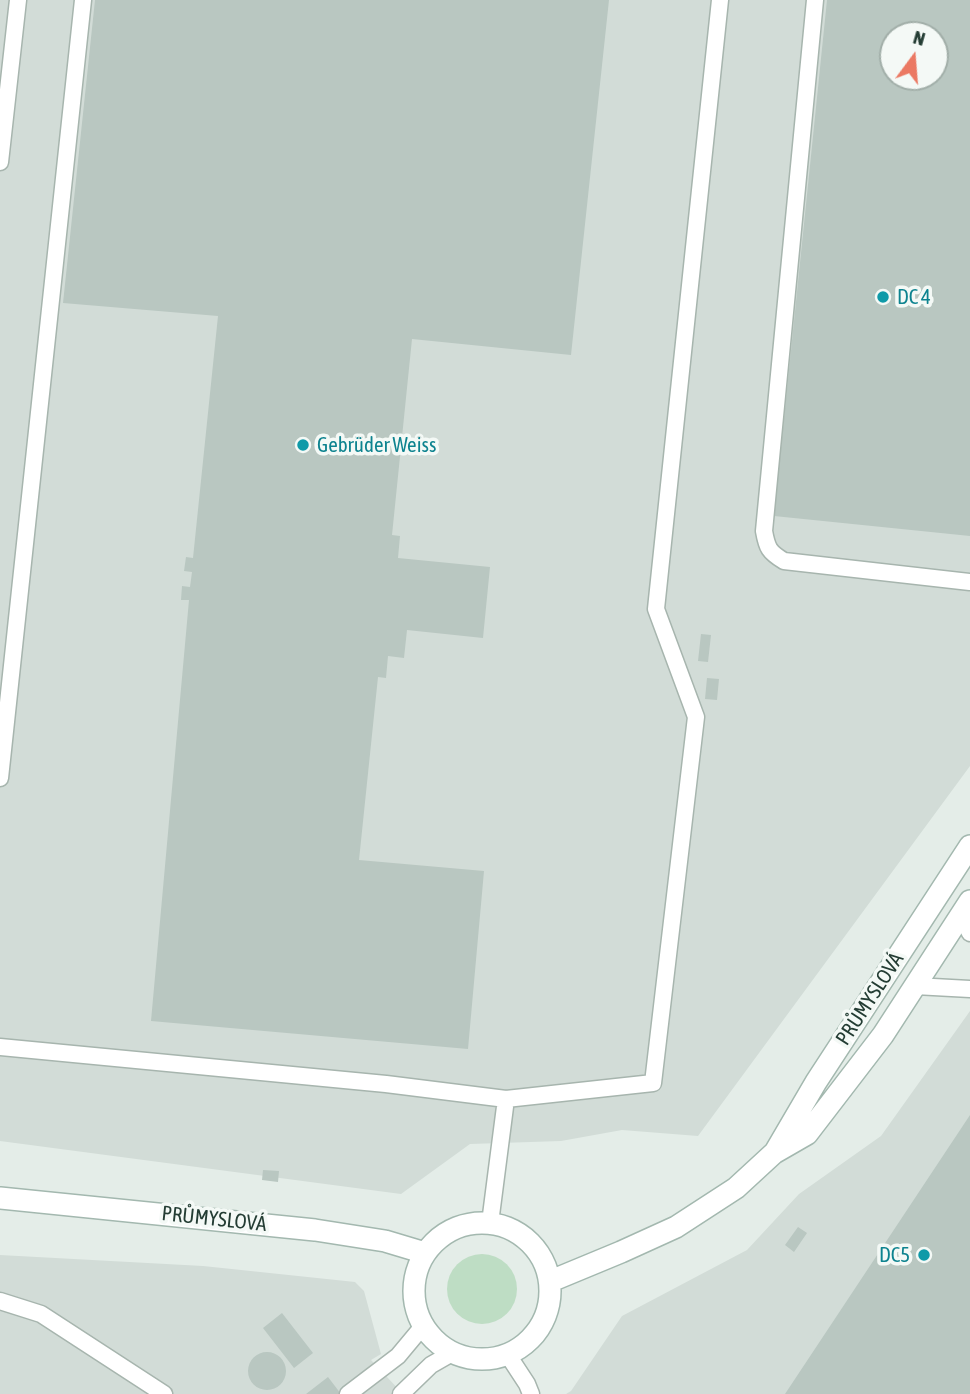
<!DOCTYPE html>
<meta charset="utf-8">
<style>
body{margin:0}
#map{position:relative;width:970px;height:1394px;overflow:hidden;background:#e4ede8;font-family:"Asap Condensed",sans-serif}
canvas{display:block}
.north{position:absolute;left:879px;top:21px;width:70px;height:70px;box-sizing:border-box;background:#f4f9f6;border:2px solid #a1aea8;border-radius:50%;rotate:16deg;font-size:19px;font-weight:700;line-height:28px;text-align:center;color:#243d34}
.north::after{content:'';display:block;margin:auto;width:24px;height:32px;background:#eb7963;clip-path:polygon(50% 0,100% 100%,50% 72%,0 100%)}
</style>
<div id="map">
<canvas width="970" height="1394"></canvas>
<div class="north">N</div>
</div>
<script>
const ctx = document.querySelector('canvas').getContext('2d');
ctx.lineJoin = 'round';
function paint(path, color) {
  ctx.fillStyle = color;
  ctx.fill(path, 'evenodd');
}
function trace(path, color, width, dash) {
  ctx.strokeStyle = color;
  ctx.lineWidth = width;
  ctx.lineCap = dash ? 'butt' : 'round';
  ctx.setLineDash(dash || []);
  ctx.stroke(path);
}
function write(font, color, halo, rows, align = 'center') {
  ctx.font = font + ' "Asap Condensed",sans-serif';
  ctx.lineWidth = 7;
  ctx.setLineDash([]);
  ctx.textBaseline = 'middle';
  ctx.strokeStyle = halo;
  ctx.fillStyle = color;
  for (const [text, x, y, turn = 0] of rows) {
    ctx.save();
    ctx.translate(x, y);
    ctx.rotate((+turn || 0) * Math.PI / 180);
    ctx.textAlign = isNaN(turn) ? turn : align;
    if (halo) ctx.strokeText(text, 0, 0);
    ctx.fillText(text, 0, 0);
    ctx.restore();
  }
}
paint(new Path2D(`
 M0,0H970V766L698,1136L622,1130L561,1141L470,1144L401,1194L0,1141ZM893,35H935V77H893Z
 M970,1011V1394H566L571,1391L622,1316L747,1250L799,1194L881,1136Z
 M0,1255L203,1266L355,1282L364,1291L381,1354L371,1360L403,1394H0Z`), '#d2dcd7');
paint(new Path2D(`
 M447 1289a35 35 0 1 1 70 0a35 35 0 1 1-70 0Z`), '#beddc4');
paint(new Path2D(`
 M95,0H609L571,355L412,339L392,535L400,536L398,558L490,567L483,638L407,630L404,658L388,656L386,678L378,677L359,860L484,871L468,1049L151,1021L189,600H181L182,586L190,587L192,572L184,571L186,557L193,558L218,316L63,303Z
 M827,0H970V536L774,516ZM893,35H935V77H893Z
 M701,634L711,635L708,662L698,661Z
 M707,678L719,679L717,700L705,699Z
 M970,1115V1394H785Z
 M263,1170L279,1171L278,1182L262,1180Z
 M798,1227L807,1233L794,1252L785,1245Z
 M282,1313L313,1353L294,1368L263,1328Z
 M248 1371a19 19 0 1 1 38 0a19 19 0 1 1-38 0Z
 M328,1377L341,1394H306Z`), '#b9c7c1');
const lane = new Path2D(`
 M815,0L764,531C767,548 769,552 784,561L970,582
 M0,162L18,0
 M0,778L83,0
 M961,915L970,933
 M915,986L970,989
 M0,1047L386,1084L506,1099L653,1083L696,717L656,609L720,0
 M490,1223L506,1099
 M0,1301L41,1314L164,1394
 M508,1355L527,1384L531,1394
 M348,1394L398,1356L423,1326
 M401,1394L431,1365L452,1353`);
const secondary = new Path2D(`
 M775,1152L816,1082L970,846
 M0,1198L315,1230L385,1241L425,1253
 M414 1291a68 68 0 1 1 136 0a68 68 0 1 1-136 0Z
 M551,1281L621,1252L676,1227L736,1188L774,1153L807,1134L883,1035L970,901`);
trace(lane, '#a7b5ae', 19);
trace(secondary, '#a3b8af', 24);
trace(lane, '#fff', 16);
trace(secondary, '#fff', 21);
for (const [x, y, r, color] of [
 [883,297,7,"#0f9aa8"],
 [303,445,7,"#0f9aa8"],
 [924,1255,7,"#0f9aa8"]
]) {
  const dot = new Path2D();
  dot.arc(x, y, r, 0, 2 * Math.PI);
  ctx.fillStyle = color;
  ctx.fill(dot);
  trace(dot, '#f4f9f6', 2.5);
}
write('21px', '#0d838f', '#f4f9f6', [
 ["DC 4",897,297],
 ["Gebrüder Weiss",317,445],
 ["DC5",910,1255,"right"]
], 'left');
write('21px', '#243d34', '#f4f9f6', [
 ["PRŮMYSLOVÁ",870,999,-57],
 ["PRŮMYSLOVÁ",214,1219,6]
]);
</script>
